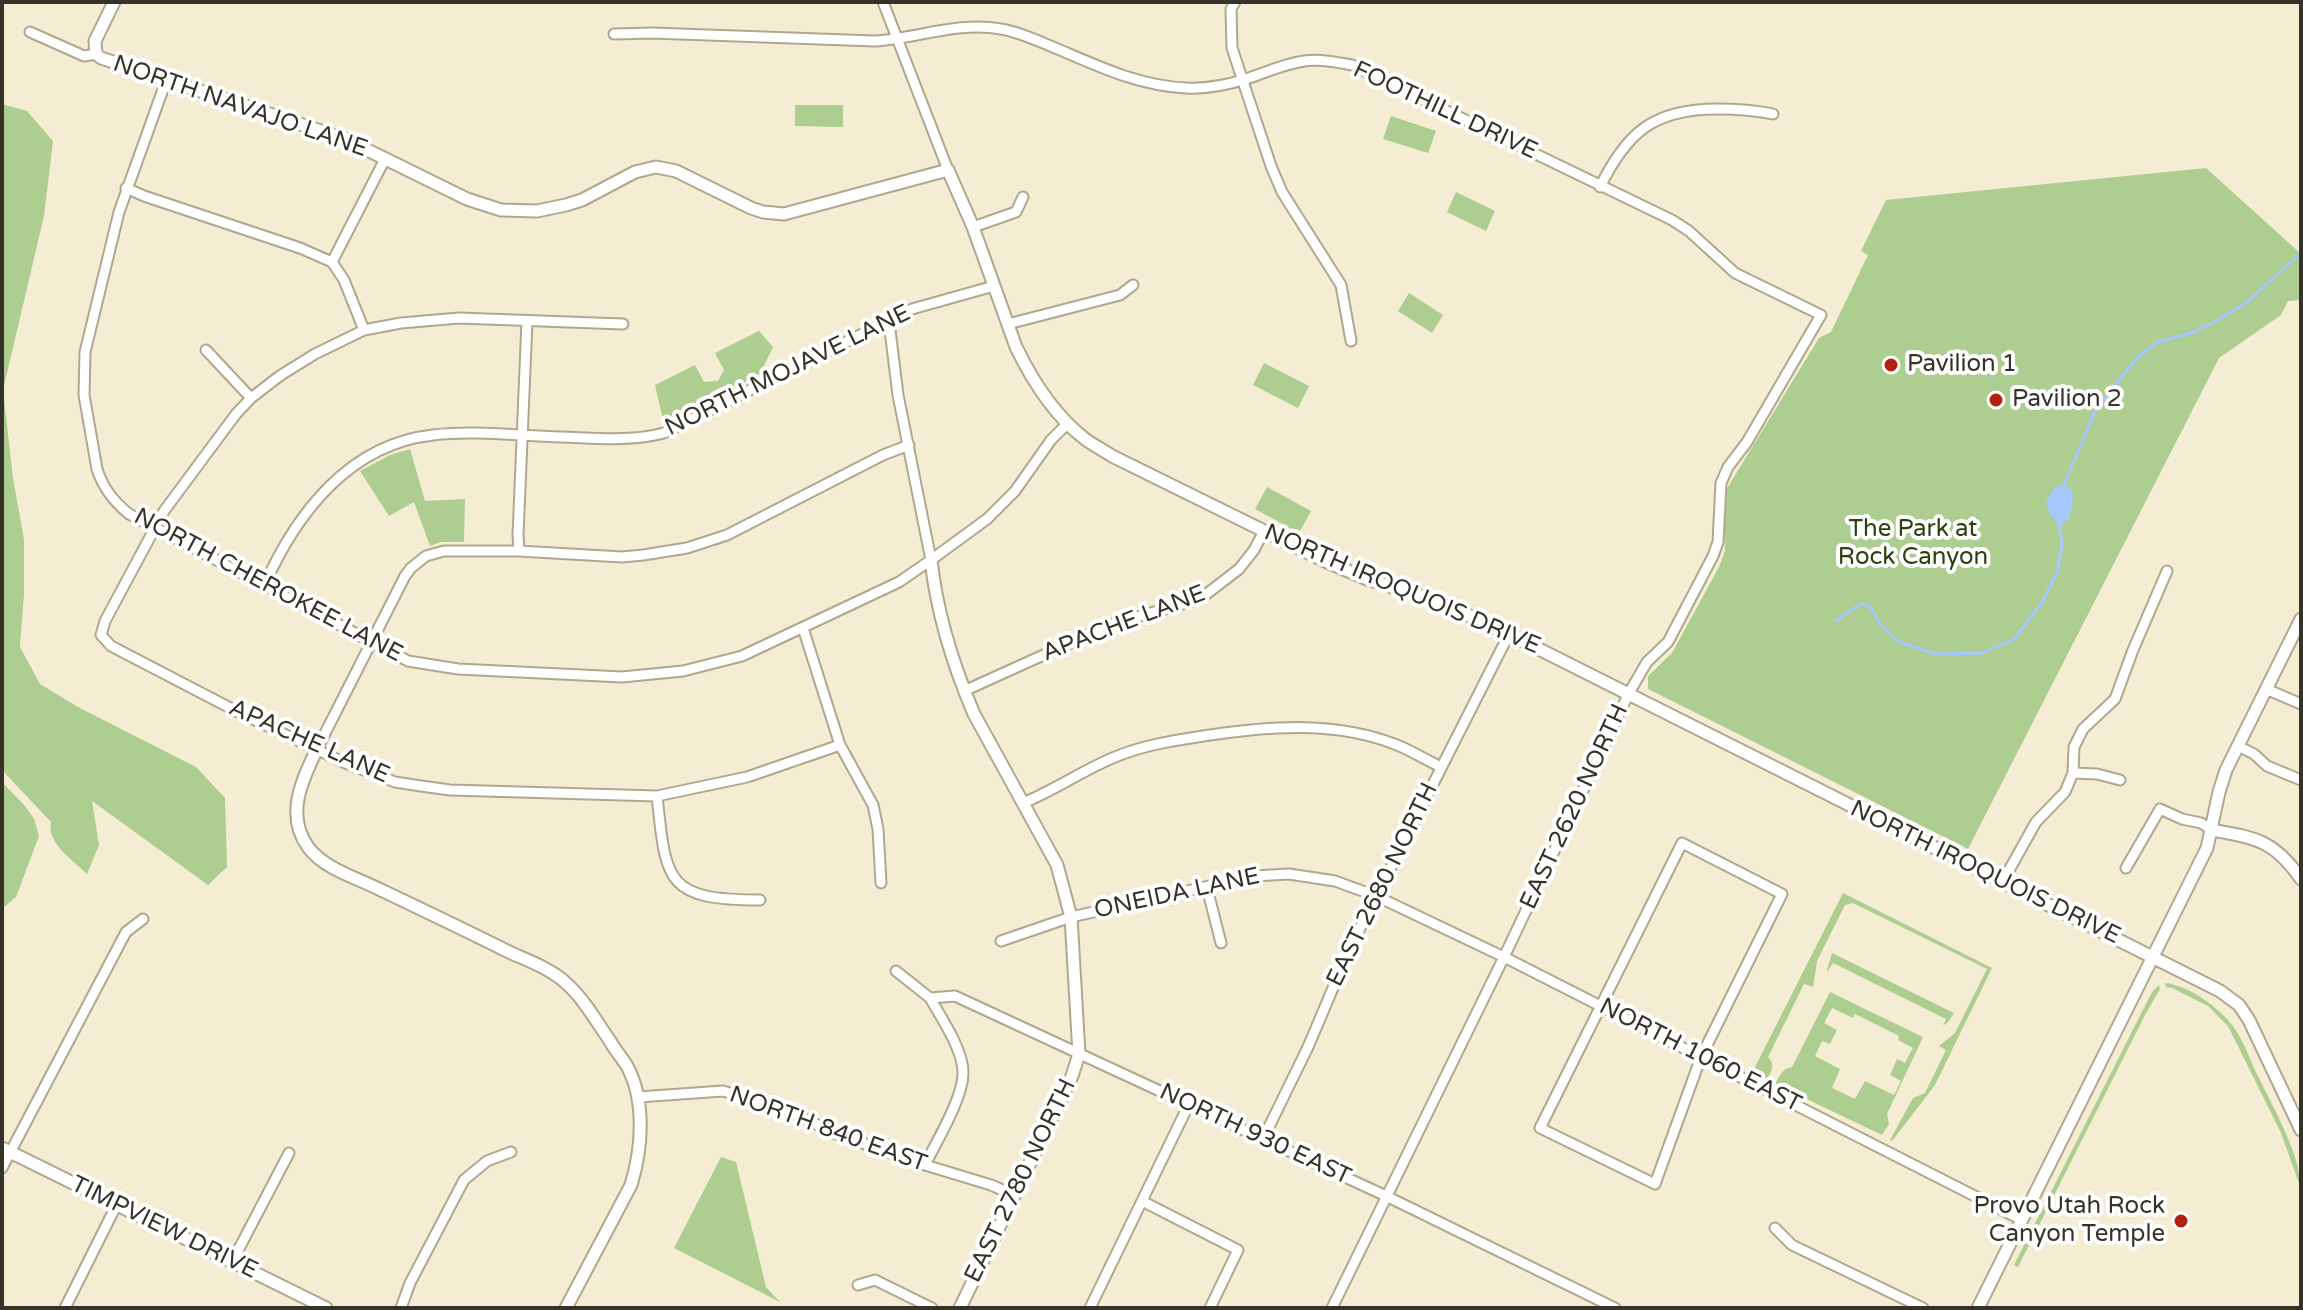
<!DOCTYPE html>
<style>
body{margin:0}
#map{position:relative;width:2303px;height:1310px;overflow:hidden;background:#f4edd3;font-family:"Varela Round",sans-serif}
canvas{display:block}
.frame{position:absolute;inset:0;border:4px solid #353329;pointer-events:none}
</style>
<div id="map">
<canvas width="2303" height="1310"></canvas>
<div class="frame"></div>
</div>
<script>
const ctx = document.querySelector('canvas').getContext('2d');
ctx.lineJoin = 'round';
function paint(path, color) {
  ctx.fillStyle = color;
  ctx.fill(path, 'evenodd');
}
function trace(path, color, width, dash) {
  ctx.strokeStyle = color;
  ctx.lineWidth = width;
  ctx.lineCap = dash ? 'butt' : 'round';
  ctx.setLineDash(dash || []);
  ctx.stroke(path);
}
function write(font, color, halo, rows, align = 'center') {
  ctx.font = font + ' "Varela Round",sans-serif';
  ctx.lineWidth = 8;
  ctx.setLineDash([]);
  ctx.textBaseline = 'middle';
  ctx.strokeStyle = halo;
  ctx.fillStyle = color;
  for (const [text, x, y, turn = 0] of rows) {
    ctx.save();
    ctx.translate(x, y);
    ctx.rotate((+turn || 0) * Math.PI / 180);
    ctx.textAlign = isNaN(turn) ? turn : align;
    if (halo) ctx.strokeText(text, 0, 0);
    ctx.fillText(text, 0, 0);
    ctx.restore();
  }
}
paint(new Path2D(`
 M2,104L27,111L53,141L44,216L3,390L13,478L24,540V594L20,647L40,684L78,707L196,767L225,798L227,867L208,885L92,801L99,845L87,874C73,860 46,843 51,822L2,770Z
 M795,105H843V127L795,126Z
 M1391,116L1436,131L1428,153L1383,139Z
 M2206,168L2301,254V300L2288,301L2281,315L2219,358L1968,849L1648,689V676L1672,653L1719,567L1725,551L1724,500L1726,490L1819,338L1831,332L1868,255L1861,251L1886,200Z
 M1456,192L1495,211L1486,231L1447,212Z
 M1409,293L1443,315L1432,333L1398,311Z
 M759,331L773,347L760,374L664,424L655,385L695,365L704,382L718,381L724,370L715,353Z
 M1264,363L1309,386L1298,408L1253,385Z
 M410,449L425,501L465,499L464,542H441L430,546L414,502L389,516L360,471L390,455Z
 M1267,487L1311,511L1299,533L1255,509Z
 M2,782L25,806L34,819L39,836L16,897L2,909Z
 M1843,893L1992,968L1935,1085L1892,1141L1890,1140L1913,1098L1925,1093L1946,1050L1939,1046L1955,1033L1987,969L1853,903L1845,905L1817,961L1813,987L1804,984L1768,1057C1776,1065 1771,1071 1767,1080L1752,1073Z
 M1832,953L1954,1013L1949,1021L1943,1026L1946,1019L1833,963L1828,971L1827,970Z
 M2165,983C2188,985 2218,1007 2232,1025C2243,1039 2249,1058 2257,1074C2272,1105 2301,1155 2301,1189L2281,1133L2228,1026L2208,1006L2172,988L2166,987Z
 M2159,985L2160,989L2145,1015L2018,1267L2014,1265L2152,992Z
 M1830,992L1923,1037L1887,1114L1889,1124L1882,1135L1775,1084C1780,1076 1782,1068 1792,1067ZM1832,1008L1853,1018L1855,1014L1899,1036L1898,1040L1913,1048L1905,1063L1897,1059L1890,1075L1901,1081L1894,1095L1865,1081L1855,1099L1832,1088L1840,1069L1815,1056L1822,1041L1830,1044L1837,1030L1824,1023Z
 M721,1157L736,1162L766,1287L780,1302L674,1248Z`), '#aecd91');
paint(new Path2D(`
 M2060,484L2072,490C2074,501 2072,511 2067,521L2059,525L2050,515L2046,503L2052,491Z`), '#a3c9fe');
trace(new Path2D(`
 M2063,487L2096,409L2137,358L2157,342L2192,333L2220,319L2246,303L2301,253
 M1836,621L1860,604H1866L1870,607L1881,625L1899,642L1936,654L1982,653L2014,639L2041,604L2058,571L2062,543L2059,522`), '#a3c9fe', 3);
const minor = new Path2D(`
 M883,2L948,170
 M1235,2L1231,9L1232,48L1271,166L1282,192L1341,285L1351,341
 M30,32L84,56L96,54
 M614,34L652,33L875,41C918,38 959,21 1001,29C1019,32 1036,40 1053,47C1096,65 1138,86 1186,88C1205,89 1227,85 1246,79C1265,73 1283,64 1304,61C1320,59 1336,62 1352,65L1672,220L1689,231L1735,273L1821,315L1747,442L1728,467L1721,483L1718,542L1713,556L1668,642L1647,662L1629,693L1504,957L1332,1308
 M166,81L119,212L85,352L84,395L97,469C103,488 113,501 129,514L408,661L458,669L622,677L683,671L742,656L899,582L931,560L987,519L1015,491L1051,440L1068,423
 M1600,187C1627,132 1654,109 1717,109C1736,109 1754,110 1773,114
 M126,188L144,196L300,248L332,262L344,280L364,330
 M973,227L1016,212L1023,197
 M332,262L385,159
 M889,322L898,395L931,560
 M623,324L459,318L401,323L364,330L315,354L281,375L251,398L236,414L164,511L105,621L101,635L111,646L238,712L345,763L395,782L421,786L450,790L657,796L747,777L840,745
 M1008,324L1120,295L1133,285
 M206,350L251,398
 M519,551L518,535L527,321
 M264,586C296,514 349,444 433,435C475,430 518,436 561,437C595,438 630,442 664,433L912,309L994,286
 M803,628L840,745L873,805L878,829L881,883
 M2266,689L2301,704
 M964,691L1112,624L1200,599L1239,569L1254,550L1264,531
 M2238,746L2254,754L2267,766L2301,780
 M317,749L405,576L411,568L426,556L444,551H519L622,557L643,555L687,548L727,535L883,455L909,445
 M2073,773L2097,774L2120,780
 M657,796C666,881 665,900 760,900
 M1023,803C1055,790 1083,770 1115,757C1146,744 1178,740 1210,735C1272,726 1337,721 1397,745C1412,751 1426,760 1441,767
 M1682,843L1782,894L1701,1057L1655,1184L1540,1128Z
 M2126,868L2160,809L2182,819L2201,823L2212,830
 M2003,881L2036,822L2065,792L2073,773L2074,747L2083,729L2115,699L2133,650L2167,571
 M1207,888L1221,943
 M1001,941L1071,917L1254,876L1289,874L1335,881L1376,896L1504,957L2022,1220
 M896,971L930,998L955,996L1386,1196L1615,1308
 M638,1097L723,1091L789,1111L834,1133L925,1165L991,1185L1014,1195
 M1263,1139L1308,1047L1350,948L1509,634
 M925,1165C936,1142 964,1097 963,1072C963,1050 941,1017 930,998
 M2,1168L126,932L143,919
 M1142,1201L1238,1250L1210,1308
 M1775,1228L1792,1245L1923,1308
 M232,1262L289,1153
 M858,1285L875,1280L932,1308
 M65,1308L117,1204
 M401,1308L410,1283L464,1180L487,1161L511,1152
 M1090,1308L1189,1104`);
const tertiary = new Path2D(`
 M114,2L95,41L96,54L101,58L345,139L467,199L501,210L537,211L566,205L582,200L635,172L656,167L676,171L751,208L763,212L784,214L948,170L973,227L1016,347C1032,380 1055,416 1085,439C1093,445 1103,450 1112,456L1327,562L1367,579L1437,601L1509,634L2220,991L2239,1005L2249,1020L2301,1130
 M931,560C937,614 953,665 974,714L1057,865L1071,917L1079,1054L1072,1076L960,1308
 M317,749C302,780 285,815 308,847C324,869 357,878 381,890C423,910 465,930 507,951C526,960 550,968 566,983C584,999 596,1021 610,1041C615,1050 622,1058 627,1066C646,1101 642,1149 631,1185L566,1308
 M2212,830C2256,838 2274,840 2301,879
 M2,1148L326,1308
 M1978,1308L2207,848L2219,792L2226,770L2301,619`);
trace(minor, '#afa88f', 13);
trace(tertiary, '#afa88f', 15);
trace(minor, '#fff', 9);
trace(tertiary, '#fff', 11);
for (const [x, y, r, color] of [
 [1891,365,8,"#b0220e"],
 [1996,400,8,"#b0220e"],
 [2181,1221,8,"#b0220e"]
]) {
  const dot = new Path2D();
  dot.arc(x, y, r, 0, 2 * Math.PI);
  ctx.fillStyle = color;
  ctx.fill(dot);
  trace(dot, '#fff', 3);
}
write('24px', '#353329', '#fff', [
 ["NORTH NAVAJO LANE",240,107,19],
 ["FOOTHILL DRIVE",1445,111,25],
 ["NORTH MOJAVE LANE",788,371,-26],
 ["NORTH CHEROKEE LANE",268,586,28],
 ["NORTH IROQUOIS DRIVE",1402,590,23],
 ["APACHE LANE",1124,624,-21],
 ["APACHE LANE",309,742,24],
 ["EAST 2620 NORTH",1575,807,-65],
 ["NORTH IROQUOIS DRIVE",1985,873,26],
 ["EAST 2680 NORTH",1383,885,-64],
 ["ONEIDA LANE",1177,894,-12],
 ["NORTH 1060 EAST",1700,1056,27],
 ["NORTH 840 EAST",828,1130,20],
 ["NORTH 930 EAST",1255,1135,25],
 ["EAST 2780 NORTH",1021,1181,-64],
 ["TIMPVIEW DRIVE",164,1228,26]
]);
write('24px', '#353329', '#fff', [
 ["Pavilion 1",1907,365],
 ["Pavilion 2",2012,400],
 ["Provo Utah Rock",2165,1207,"right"],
 ["Canyon Temple",2165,1235,"right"]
], 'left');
write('24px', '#2a410c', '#fff', [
 ["The Park at",1913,530],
 ["Rock Canyon",1913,558]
]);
</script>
